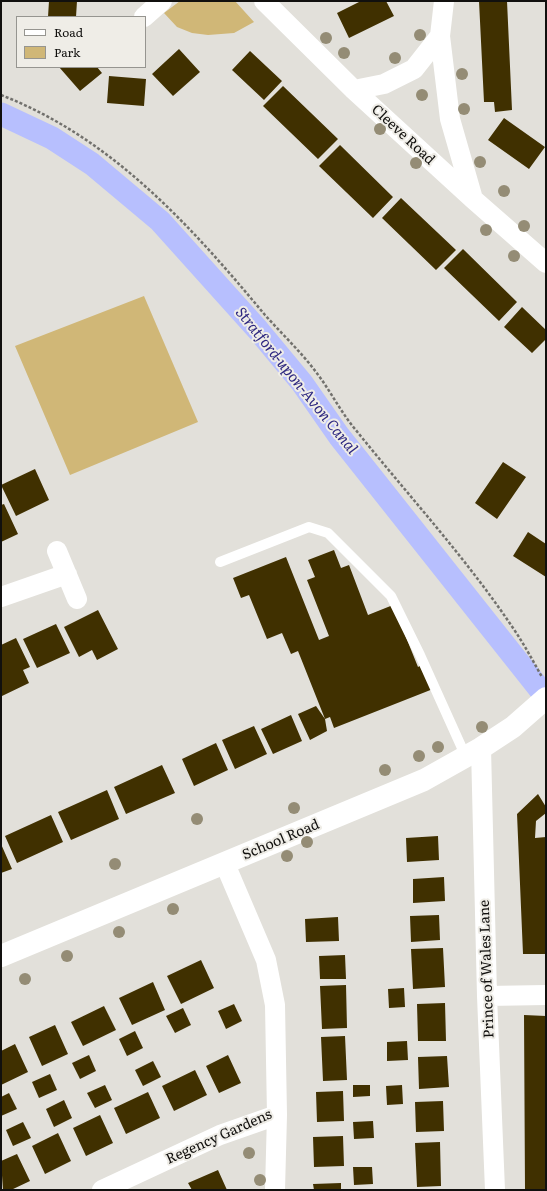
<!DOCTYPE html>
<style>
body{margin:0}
#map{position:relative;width:547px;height:1191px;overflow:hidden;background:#e2e0da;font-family:Literata,serif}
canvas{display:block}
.frame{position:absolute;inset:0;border:2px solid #11100e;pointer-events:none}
.legend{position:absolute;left:16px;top:16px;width:130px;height:52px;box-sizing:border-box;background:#efede7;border:1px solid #969590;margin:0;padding:5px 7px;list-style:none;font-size:12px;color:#11100e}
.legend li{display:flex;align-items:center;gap:8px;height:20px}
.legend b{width:20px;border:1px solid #969590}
</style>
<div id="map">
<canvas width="547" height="1191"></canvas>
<div class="frame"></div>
<ul class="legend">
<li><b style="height:5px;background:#fff"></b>Road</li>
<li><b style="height:11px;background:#d0b777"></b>Park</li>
</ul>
</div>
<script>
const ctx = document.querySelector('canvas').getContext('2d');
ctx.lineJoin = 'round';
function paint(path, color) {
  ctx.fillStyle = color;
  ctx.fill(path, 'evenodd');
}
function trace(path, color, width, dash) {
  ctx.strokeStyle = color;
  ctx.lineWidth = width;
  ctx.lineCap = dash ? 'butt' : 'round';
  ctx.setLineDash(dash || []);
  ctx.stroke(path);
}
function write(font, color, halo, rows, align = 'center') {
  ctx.font = font + ' Literata,serif';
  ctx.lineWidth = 4;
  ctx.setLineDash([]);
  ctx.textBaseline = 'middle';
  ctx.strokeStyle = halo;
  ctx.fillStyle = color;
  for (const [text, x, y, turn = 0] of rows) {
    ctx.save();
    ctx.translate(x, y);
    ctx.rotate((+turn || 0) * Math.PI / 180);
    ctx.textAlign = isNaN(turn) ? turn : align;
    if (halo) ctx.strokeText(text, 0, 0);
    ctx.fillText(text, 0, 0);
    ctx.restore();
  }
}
paint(new Path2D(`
 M180,1H235L254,22L234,33L208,35L192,33L177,27L164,13Z
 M144,296L198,422L70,475L15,346Z`), '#d0b777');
trace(new Path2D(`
 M1,114L52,138L92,164L160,221L258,330L302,383L339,436L546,697`), '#b7bffe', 23);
paint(new Path2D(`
 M49,1H77L76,17H48Z
 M361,1H386L394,16L349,38L337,13Z
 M479,1H507L512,110L495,112L494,102H484Z
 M179,49L200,72L173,96L152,74Z
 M250,51L282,81L264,100L232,70Z
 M59,67H97L102,73L80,91Z
 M109,76L146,79L144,106L107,103Z
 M283,86L338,139L318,159L263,106Z
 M504,118L545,147L529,169L488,140Z
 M340,145L393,197L373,218L319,166Z
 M401,198L456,250L436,270L382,218Z
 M463,249L517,302L499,321L444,268Z
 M522,307L546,330V339L532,353L504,327Z
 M503,462L526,477L497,519L475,503Z
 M35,469L49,500L16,516L1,485Z
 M4,504L18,534L1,542V505Z
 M528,532L546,544V577L513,556Z
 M334,550L341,568L349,565L368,615L393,605L418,667L423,664L433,689L334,728L330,717L325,719L327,731L310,740L298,714L316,706L325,719L298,651L291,654L282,633L267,639L249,595L241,598L233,578L286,557L319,640L329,636L307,580L315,577L308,560Z
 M98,610L118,649L97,660L92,650L79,657L64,627Z
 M56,624L70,653L37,668L23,639Z
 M16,638L30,667L23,670L29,683L2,696L1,645Z
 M291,715L302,741L273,754L261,729Z
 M254,726L267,754L235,769L222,740Z
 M216,743L228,770L194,786L182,759Z
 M162,765L175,793L126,814L114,787Z
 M107,790L119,819L71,840L58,812Z
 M538,794L546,807V813L536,821L535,838L546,837V954H523L517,814Z
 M51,815L63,842L17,863L5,836Z
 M438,836L439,860L407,862L406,838Z
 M1,844L12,869L1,873Z
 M444,877L445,901L413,903V879Z
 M439,915L440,940L411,942L410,916Z
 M338,917L339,941L306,942L305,919Z
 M443,948L445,987L413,989L411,949Z
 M345,955L346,979H320L319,956Z
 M201,960L214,988L181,1004L167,976Z
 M153,982L165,1010L132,1025L119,998Z
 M346,985L347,1028L322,1029L320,986Z
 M404,988L405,1007L389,1008L388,989Z
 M445,1003L446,1041H418L417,1004Z
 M234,1004L242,1021L226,1029L218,1011Z
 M104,1006L116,1030L83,1046L71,1022Z
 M183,1008L191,1025L175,1033L166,1016Z
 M524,1015L546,1016V1190H525Z
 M55,1025L68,1054L42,1066L29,1037Z
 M135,1031L143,1048L127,1056L119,1039Z
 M345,1036L347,1080L323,1081L321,1037Z
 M407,1041L408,1060L387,1061V1042Z
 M15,1044L28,1072L1,1085V1051Z
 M89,1055L96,1071L80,1079L72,1063Z
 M228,1055L241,1083L219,1093L206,1066Z
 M447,1056L449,1087L419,1089L418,1057Z
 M153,1061L161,1077L143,1086L135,1070Z
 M195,1070L207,1095L174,1111L162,1086Z
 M50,1074L57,1090L39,1098L32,1082Z
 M105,1085L112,1100L95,1108L87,1093Z
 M353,1085H370V1096L353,1097Z
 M402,1085L403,1104L387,1105L386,1086Z
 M343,1091L344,1121L317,1122L316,1092Z
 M148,1092L160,1118L126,1134L114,1108Z
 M9,1093L17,1109L1,1116V1097Z
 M64,1100L72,1118L54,1127L46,1109Z
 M443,1101L444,1131L416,1132L415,1102Z
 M100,1115L113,1143L86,1156L73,1128Z
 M373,1121L374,1138L354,1139L353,1122Z
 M23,1122L31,1138L13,1146L6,1130Z
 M58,1133L71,1161L45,1174L32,1146Z
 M343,1136L344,1166L314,1167L313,1137Z
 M440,1142L441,1186L417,1187L415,1143Z
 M17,1154L30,1181L11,1190H3L1,1161Z
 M353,1167H372L373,1184L354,1185Z
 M218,1170L227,1190H192L188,1183Z
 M341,1183V1190H314L313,1184Z`), '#403000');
trace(new Path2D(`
 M1,95C112,138 191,226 265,315C282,334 301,352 316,372C330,390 340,411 355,429C408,495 466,558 513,628C524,644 533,661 542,677`), '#72716d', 2.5, [3, 2]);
trace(new Path2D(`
 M220,562L309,527L328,533L391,596L420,655L466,757`), '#fff', 10);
trace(new Path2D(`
 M264,1L354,90L473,199L546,263
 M444,1L440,36L450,119L473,199
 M144,17L162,1
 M354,90L384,84L414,69L440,36
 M57,551L77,599
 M1,597L67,574
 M481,748L487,996L495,1190
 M487,996L546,995
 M102,1190L220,1135L277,1115L275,1005L266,960L225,864
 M275,1190L277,1115`), '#fff', 20);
trace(new Path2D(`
 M1,956L424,780L481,748L513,727L546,698`), '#fff', 22);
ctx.fillStyle = '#948c75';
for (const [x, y] of [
 [420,35],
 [326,38],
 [344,53],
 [395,58],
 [462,74],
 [422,95],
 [464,109],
 [380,129],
 [480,162],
 [416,163],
 [504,191],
 [524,226],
 [486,230],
 [514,256],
 [482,727],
 [438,747],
 [419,756],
 [385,770],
 [294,808],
 [197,819],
 [307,842],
 [287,856],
 [115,864],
 [173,909],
 [119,932],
 [67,956],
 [25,979],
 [249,1153],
 [260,1180]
]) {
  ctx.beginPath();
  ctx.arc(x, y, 6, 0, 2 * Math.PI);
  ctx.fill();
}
write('14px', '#11100e', '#efede7', [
 ["Cleeve Road",403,135,43],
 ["School Road",281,840,-23],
 ["Prince of Wales Lane",487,969,-92],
 ["Regency Gardens",219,1137,-24]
]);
write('italic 15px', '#2e2880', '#efede7', [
 ["Stratford-upon-Avon Canal",296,381,51]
]);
</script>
